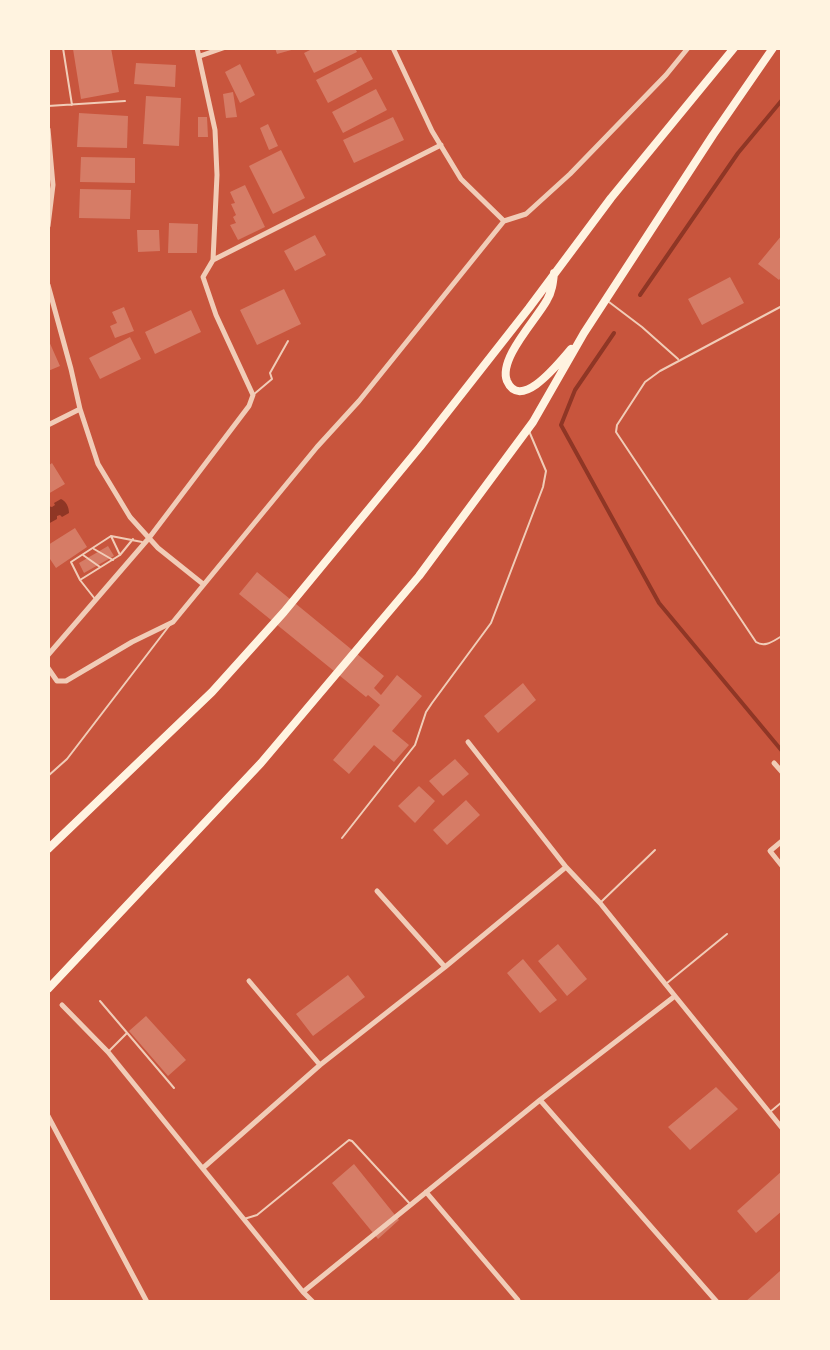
<!DOCTYPE html>
<style>
body{margin:0}
#map{position:relative;width:830px;height:1350px;overflow:hidden;background:#c8553d;font-family:Cabin,sans-serif}
canvas{display:block}
.frame{position:absolute;inset:0;border:50px solid #fff3e0;pointer-events:none}
</style>
<div id="map">
<canvas width="830" height="1350"></canvas>
<div class="frame"></div>
</div>
<script>
const ctx = document.querySelector('canvas').getContext('2d');
ctx.lineJoin = 'round';
function paint(path, color) {
  ctx.fillStyle = color;
  ctx.fill(path, 'evenodd');
}
function trace(path, color, width, dash) {
  ctx.strokeStyle = color;
  ctx.lineWidth = width;
  ctx.lineCap = dash ? 'butt' : 'round';
  ctx.setLineDash(dash || []);
  ctx.stroke(path);
}
paint(new Path2D(`
 M61,499C66,501 69,507 69,513L62,517L60,515L57,516V519L48,524V506L52,507L55,505L54,503Z`), '#8f3625');
trace(new Path2D(`
 M640,295L738,153L782,100
 M614,333L575,390L561,425L659,603L782,751`), '#8f3625', 4);
paint(new Path2D(`
 M111,48L119,92L81,99L73,49Z
 M275,48H295V49L277,54Z
 M314,48H355L357,52L314,73L304,53Z
 M361,57L373,79L328,103L316,80Z
 M136,63L176,65L175,87L134,84Z
 M240,64L255,95L240,103L225,72Z
 M376,89L387,110L343,133L332,112Z
 M233,92L237,117L226,118L223,94Z
 M146,96L181,98L179,146L143,144Z
 M79,113L128,116L127,148L77,147Z
 M198,117H207L208,137H198Z
 M393,117L404,140L354,163L343,140Z
 M268,124L278,146L269,150L260,128Z
 M281,150L305,198L273,214L249,166Z
 M81,157L135,158V183L80,182Z
 M245,185L265,227L238,240L230,225L236,223L233,217L236,215L231,204L235,203L230,192Z
 M80,189L131,190L130,219L79,218Z
 M169,223L198,224L197,253H168Z
 M137,230H159L160,251L138,252Z
 M315,235L326,255L295,271L284,251Z
 M782,235V276L779,280L758,264Z
 M730,277L744,303L702,325L688,299Z
 M284,289L301,324L257,345L240,310Z
 M124,307L134,331L115,338L110,326L117,323L112,312Z
 M191,310L201,332L155,354L145,332Z
 M130,337L141,359L100,379L89,358Z
 M48,339L60,366L48,371Z
 M52,463L65,484L48,494V466Z
 M75,528L87,547L56,568L48,556V545Z
 M108,546L114,556L84,573L79,563Z
 M257,572L384,676L374,688L381,695L397,675L422,696L392,731L409,745L394,762L374,745L349,774L333,760L380,705L368,695L366,697L239,594Z
 M523,683L536,700L498,733L484,716Z
 M455,759L469,774L443,796L429,781Z
 M419,786L435,801L415,823L398,806Z
 M466,800L480,815L447,845L433,830Z
 M558,944L587,979L567,996L538,961Z
 M523,959L557,1000L540,1013L507,973Z
 M348,975L365,997L313,1036L296,1014Z
 M146,1016L186,1060L168,1076L129,1031Z
 M716,1087L738,1109L690,1150L668,1127Z
 M354,1164L399,1220L378,1239L332,1183Z
 M782,1171V1211L756,1233L737,1211Z
 M780,1271L782,1273V1302H745Z`), '#d67c66');
trace(new Path2D(`
 M63,48L72,105
 M48,106L125,101
 M609,302L642,327L678,359
 M782,306L660,371L645,382L617,425L616,432L756,642C765,648 773,641 782,636
 M253,395L272,379L270,373L288,341
 M111,536L120,555L80,580L71,562L111,536L142,542
 M94,549L113,560
 M83,555L100,567
 M120,555L133,539
 M80,580L95,599
 M48,776L67,759L169,626
 M342,838L415,745L426,712L432,703L491,623L543,487L546,471L529,431
 M601,902L655,850
 M667,983L727,934
 M100,1001L174,1088
 M108,1052L127,1033
 M770,1112L782,1102
 M244,1219L257,1215L349,1140L352,1141L411,1205`), '#f1ccb7', 2);
trace(new Path2D(`
 M393,48L432,131L461,179L504,221
 M200,56L223,48
 M48,129L53,185L48,226
 M213,260L441,145
 M48,285L71,369L80,409L98,464L130,517L158,548L203,584
 M48,425L80,409
 M48,655L149,538L249,406L253,395L216,315L203,277L213,260L217,175L215,130L197,48
 M48,668L57,681H66L132,642L173,622L317,447L359,401L504,221L526,214L570,174L666,75L688,48
 M468,742L566,867
 M774,763L782,772
 M782,841L770,851L782,866
 M377,891L445,967
 M249,981L320,1065
 M62,1005L108,1052L303,1292
 M540,1100L717,1302
 M48,1116L147,1302
 M203,1168L320,1065L445,967L566,867L600,903L675,996
 M426,1192L518,1300
 M313,1302L303,1292L540,1100L675,996L782,1128`), '#f1ccb7', 5);
trace(new Path2D(`
 M554,273C553,283 552,292 547,300C536,320 498,359 507,381C521,413 561,360 571,349
 M48,849L212,692L284,612L420,447L529,308L611,198L734,48
 M48,989L261,763L419,576L533,422L584,333L713,135L773,48`), '#fff3e0', 8);
</script>
